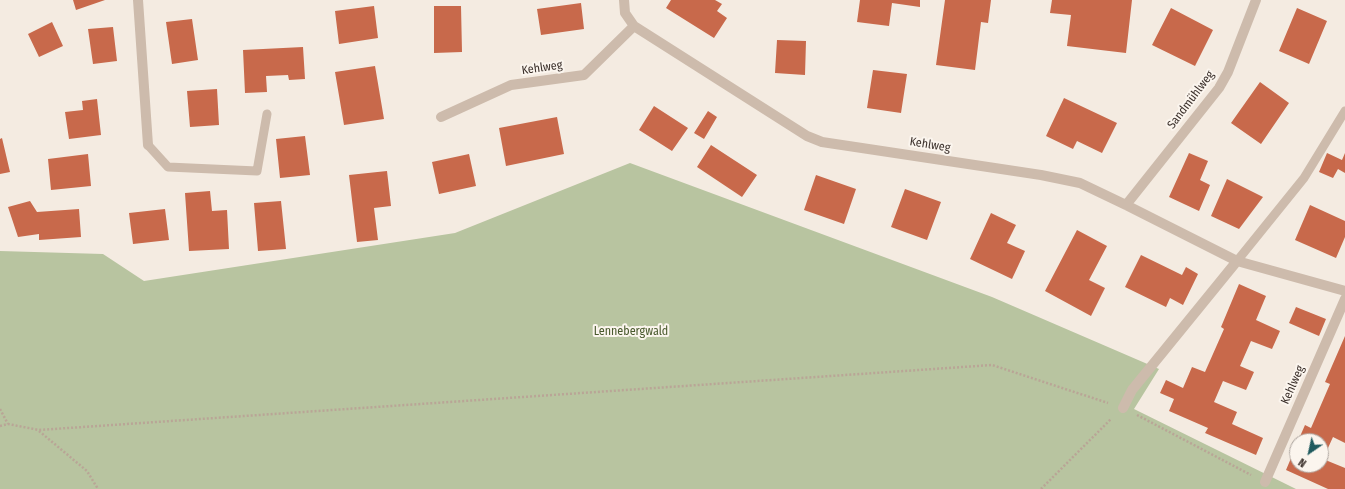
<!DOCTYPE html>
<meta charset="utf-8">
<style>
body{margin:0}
#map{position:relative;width:1345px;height:489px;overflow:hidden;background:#f4ebe1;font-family:"Fira Sans Condensed",sans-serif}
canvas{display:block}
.north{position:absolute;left:1289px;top:433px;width:40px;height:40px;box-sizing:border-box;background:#fbf5ee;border:1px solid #aea6a0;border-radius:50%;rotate:214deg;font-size:11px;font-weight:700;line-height:16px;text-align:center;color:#3b302b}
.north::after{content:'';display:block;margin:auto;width:14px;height:18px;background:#1f5a5e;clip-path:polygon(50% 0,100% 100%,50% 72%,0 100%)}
</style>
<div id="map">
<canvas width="1345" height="489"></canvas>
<div class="north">N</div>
</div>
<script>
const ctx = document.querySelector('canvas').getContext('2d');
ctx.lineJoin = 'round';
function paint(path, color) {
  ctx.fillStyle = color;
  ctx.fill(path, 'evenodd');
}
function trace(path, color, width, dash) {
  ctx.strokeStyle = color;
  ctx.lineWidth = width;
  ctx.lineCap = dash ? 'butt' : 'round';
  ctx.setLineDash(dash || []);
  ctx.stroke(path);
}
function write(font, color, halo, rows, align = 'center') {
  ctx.font = font + ' "Fira Sans Condensed",sans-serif';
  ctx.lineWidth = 4;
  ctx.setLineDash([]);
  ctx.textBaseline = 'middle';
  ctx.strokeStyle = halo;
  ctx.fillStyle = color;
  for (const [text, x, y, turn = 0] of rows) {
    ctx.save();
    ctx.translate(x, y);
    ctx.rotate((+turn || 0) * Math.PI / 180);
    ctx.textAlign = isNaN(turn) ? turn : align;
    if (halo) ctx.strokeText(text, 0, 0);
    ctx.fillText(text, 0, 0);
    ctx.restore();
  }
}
paint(new Path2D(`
 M630,163L992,297L1159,369L1134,409L1296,489H0V251L103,254L144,281L455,233Z`), '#b8c4a0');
paint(new Path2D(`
 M73,0H105L76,10Z
 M671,0H715L722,4L717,11L727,18L714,38L666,8Z
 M860,0H920V7L892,3L889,26L857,22Z
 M945,0H991L988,23L981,22L975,70L936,65Z
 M1052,0H1132L1126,53L1067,46L1071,15L1050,13Z
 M581,3L584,29L541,35L537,9Z
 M374,6L378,38L339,44L335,11Z
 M434,6H461L462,52L434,53Z
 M1171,8L1213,30L1195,66L1152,45Z
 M1297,8L1327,21L1309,64L1279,51Z
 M192,19L198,60L172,64L166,22Z
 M52,22L63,46L39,57L28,34Z
 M113,27L117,61L93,64L88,29Z
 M777,40L806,41L805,75L775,73Z
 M303,47L305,79L289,80L288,75L266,76L267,92L245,93L243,50Z
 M375,66L384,119L344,125L335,72Z
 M873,70L907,74L901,113L867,108Z
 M1260,82L1289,103L1261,144L1231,123Z
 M217,89L219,125L190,127L187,91Z
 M1064,98L1117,123L1102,153L1077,141L1073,149L1046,136Z
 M97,99L101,135L69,139L65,112L83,110L82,101Z
 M654,106L688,128L672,151L639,130Z
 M708,111L717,117L704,139L694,133Z
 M557,117L564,154L506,166L499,128Z
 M305,136L310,175L280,178L276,139Z
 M2,138L10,172L0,174V139Z
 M711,145L757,175L742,197L697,167Z
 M1189,153L1208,161L1200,180L1210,185L1199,211L1169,197Z
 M1327,153L1342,160L1345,153V173L1338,169L1333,178L1319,172Z
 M88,154L91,186L51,190L48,159Z
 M469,154L476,186L439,194L432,162Z
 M387,171L391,206L374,208L378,240L357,242L349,175Z
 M816,175L856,189L844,224L804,210Z
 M1227,179L1263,197L1239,229L1211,216Z
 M905,189L941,202L927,240L891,227Z
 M210,191L212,211L227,210L229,249L189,251L185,193Z
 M30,201L37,212L79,209L81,237L39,240V234L18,237L8,207Z
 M281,201L286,249L258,251L254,203Z
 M1310,205L1345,221V237L1336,258L1295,240Z
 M165,209L169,240L133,244L129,213Z
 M991,213L1016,225L1007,243L1025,251L1012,279L970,259Z
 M1077,230L1107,246L1089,280L1105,288L1091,316L1045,291Z
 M1141,255L1182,275L1186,267L1198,274L1183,305L1170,298L1166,307L1125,287Z
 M1239,284L1266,296L1256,320L1280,331L1272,349L1251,341L1240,366L1254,372L1246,390L1223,381L1214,402L1237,412L1232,424L1263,438L1256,455L1205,433L1208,428L1169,411L1174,399L1160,393L1166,380L1183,388L1192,367L1205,372L1224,329L1221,327Z
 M1296,307L1326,319L1319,336L1289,323Z
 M1345,336V443L1333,437L1323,459L1345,468V489H1328L1286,470L1297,444V465H1321V441H1298L1305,425L1311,428L1330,384L1325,382Z`), '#c8694b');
trace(new Path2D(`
 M0,409L8,424
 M1137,415L1251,475
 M0,426L8,424L39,430L992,365L1108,403
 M39,431L87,471L98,489
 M1041,489L1111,419`), '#b9a596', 2.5, [2, 2]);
trace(new Path2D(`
 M148,145L168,167L257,171L267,114
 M1237,261L1304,178L1345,111`), '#cdbbac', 9);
trace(new Path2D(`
 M138,0L148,145
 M624,0L625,13L634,26L807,136L822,142L1041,175L1080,183L1126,205L1237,261L1345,291
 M441,117L511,85L584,75L634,26
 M1126,205L1219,88L1228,72L1256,0
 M1123,408L1132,390L1237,261
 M1265,482L1345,299`), '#cdbbac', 10);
write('12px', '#3b302b', '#fbf5ee', [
 ["Kehlweg",542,68,-8],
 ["Sandmühlweg",1191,100,-53],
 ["Kehlweg",930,145,9],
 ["Kehlweg",1293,385,-66]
]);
write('12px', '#4a5a2e', '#fbf5ee', [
 ["Lennebergwald",631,332]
]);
</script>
